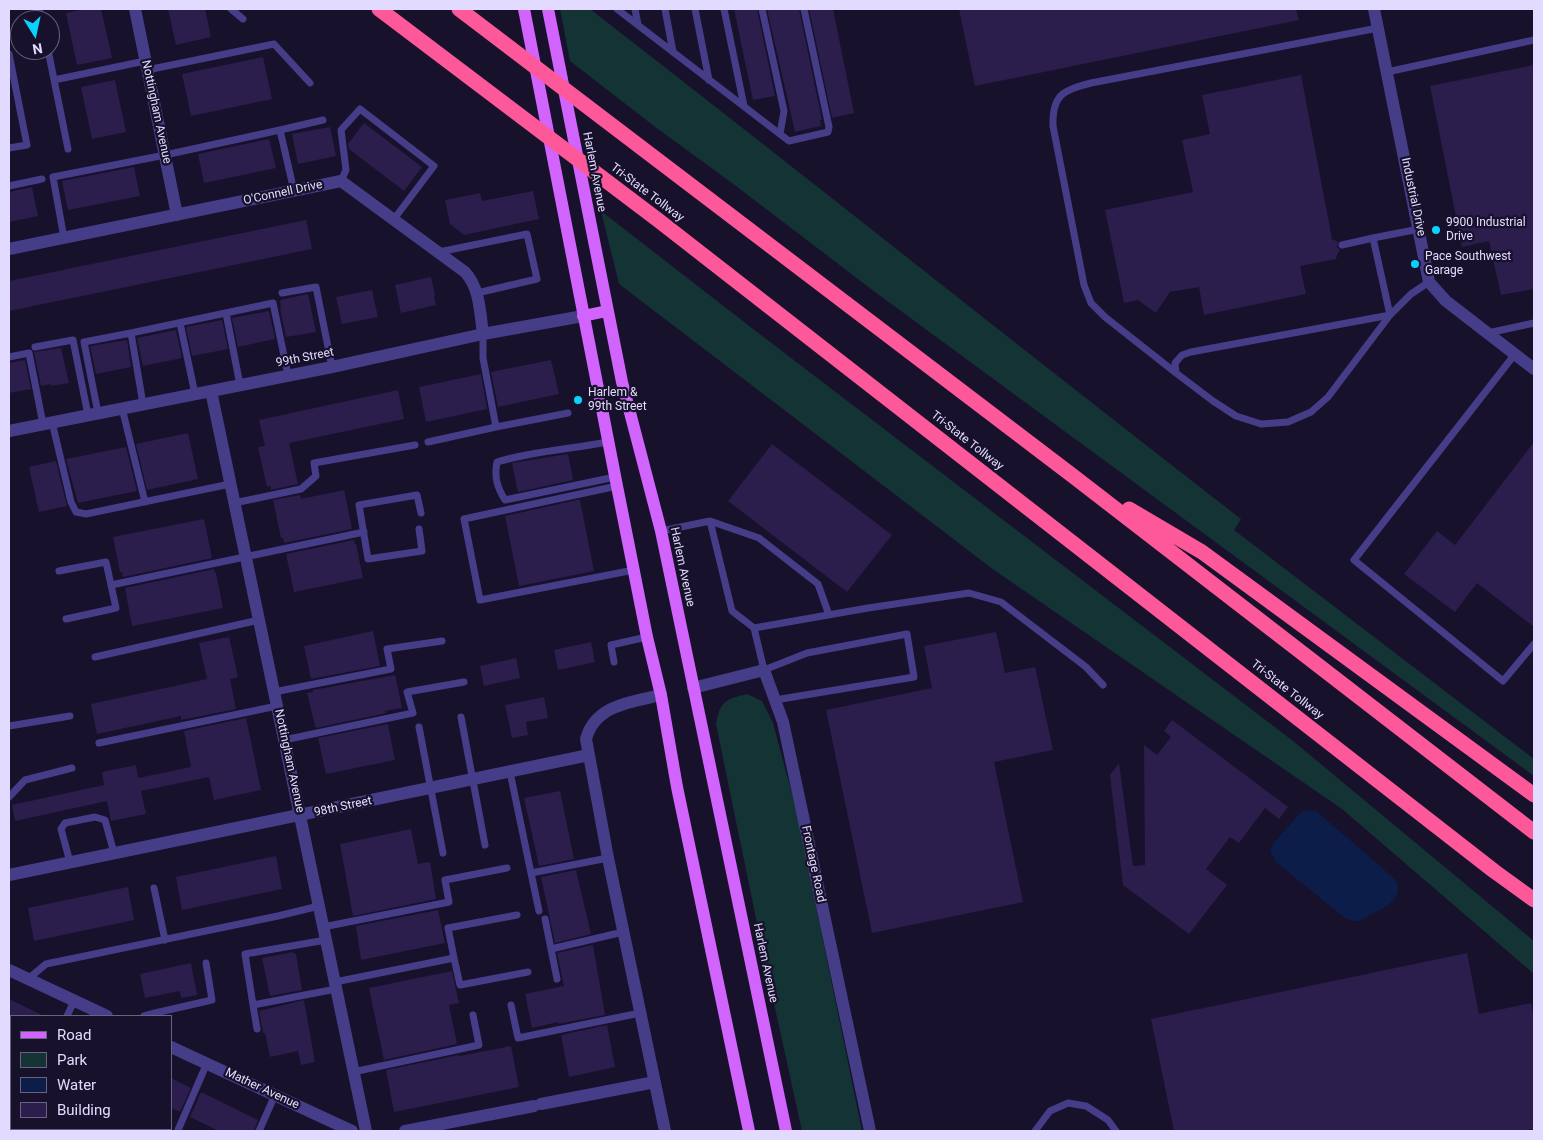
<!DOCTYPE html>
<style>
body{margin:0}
#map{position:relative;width:1543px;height:1140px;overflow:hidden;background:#18112b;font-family:Roboto,sans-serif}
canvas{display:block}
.frame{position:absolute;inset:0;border:10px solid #e2dbff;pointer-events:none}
.legend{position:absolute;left:10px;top:1015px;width:162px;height:115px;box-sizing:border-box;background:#18112b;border:1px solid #696280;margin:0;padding:6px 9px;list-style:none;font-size:15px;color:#e2dbff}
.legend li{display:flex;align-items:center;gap:10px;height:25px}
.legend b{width:25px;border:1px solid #696280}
.north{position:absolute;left:10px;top:10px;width:50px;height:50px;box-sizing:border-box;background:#18112b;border:1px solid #696280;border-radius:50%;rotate:170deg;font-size:14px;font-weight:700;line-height:20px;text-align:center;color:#e2dbff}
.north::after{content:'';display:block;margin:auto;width:18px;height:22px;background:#09d1fd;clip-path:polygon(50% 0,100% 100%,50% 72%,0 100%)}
</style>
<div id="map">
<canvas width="1543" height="1140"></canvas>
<div class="frame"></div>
<ul class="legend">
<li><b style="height:6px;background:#d064fd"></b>Road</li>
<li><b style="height:14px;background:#143335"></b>Park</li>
<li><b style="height:14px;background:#0c1d4a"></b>Water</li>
<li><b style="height:14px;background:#2b1d4c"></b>Building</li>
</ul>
<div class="north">N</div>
</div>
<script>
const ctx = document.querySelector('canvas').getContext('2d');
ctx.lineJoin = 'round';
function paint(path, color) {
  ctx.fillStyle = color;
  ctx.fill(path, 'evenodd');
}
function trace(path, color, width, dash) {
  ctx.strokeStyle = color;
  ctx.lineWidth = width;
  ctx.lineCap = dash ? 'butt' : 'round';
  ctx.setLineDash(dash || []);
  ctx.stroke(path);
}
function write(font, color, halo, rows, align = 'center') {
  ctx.font = font + ' Roboto,sans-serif';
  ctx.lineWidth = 4.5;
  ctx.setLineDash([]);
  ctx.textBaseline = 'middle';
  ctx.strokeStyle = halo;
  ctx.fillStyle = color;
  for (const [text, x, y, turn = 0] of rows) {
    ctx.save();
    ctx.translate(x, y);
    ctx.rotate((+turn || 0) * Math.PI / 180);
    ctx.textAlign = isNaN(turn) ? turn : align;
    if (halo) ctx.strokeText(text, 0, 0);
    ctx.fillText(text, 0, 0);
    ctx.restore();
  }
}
paint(new Path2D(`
 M560,9H590C808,178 1023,350 1241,519L1234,530L1534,759V776L875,292L736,186L654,126L570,61Z
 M601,211L757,332L1293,741L1534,941V974L1342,809L994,570L619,284Z
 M747,694L762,701L773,723L797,813L862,1131H802L766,967L716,724C720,701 726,699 747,694Z`), '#143335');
paint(new Path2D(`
 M1305,810L1316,811L1395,879C1406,897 1385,908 1372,914C1366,917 1360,922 1353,921C1350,920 1348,919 1345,918L1277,863L1270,851L1273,844L1300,813Z`), '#0c1d4a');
paint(new Path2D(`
 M85,9H101L112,58L77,65L66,13Z
 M168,9H205L211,37L176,45Z
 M734,9H757L775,96L753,100Z
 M767,9H799L822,120H820L821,126L795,132Z
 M809,9H833L854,113L832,118Z
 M959,9H1296L1299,20L975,86Z
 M263,57L272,99L191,116L182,74Z
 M1534,65V289L1501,295L1489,241L1462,247L1430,86Z
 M1301,75L1332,239L1338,242L1337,247L1340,250L1337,255L1336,259L1300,266L1306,294L1204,315L1199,287L1170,292L1156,313L1138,300L1124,303L1105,210L1193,192L1182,140L1210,134L1202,95Z
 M115,80L126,132L92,139L81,87Z
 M364,123L422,167L404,191L349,149L348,144Z
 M330,127L336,156L298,164L292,134Z
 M269,139L276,168L204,183L198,154Z
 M134,167L140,196L68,210L62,181Z
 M32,187L38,216L9,222V192Z
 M533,191L539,219L464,235L450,224L445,200L480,193L482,201Z
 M306,220L312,249L9,311V281Z
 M431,277L435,295L434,296L436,305L401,313L395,285Z
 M372,290L378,317L342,324L336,297Z
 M308,294L316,332L286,337L280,308H281L280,300Z
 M269,311L275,339L238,347L232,318Z
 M222,320L228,349L192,356L186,327Z
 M176,330L182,358L143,366L137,338Z
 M127,340L131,367L96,374L90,346Z
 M61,348L69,383L51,386V384L41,386L34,352Z
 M25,360L31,389L9,393V363Z
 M551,360L559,394L498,407L491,372Z
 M481,374L487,409L426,422L419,387Z
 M398,390L404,419L289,443L298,484L271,490V486L267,487L258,447L265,446L259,420Z
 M188,433L198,479L147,490L136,444Z
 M1534,442V627L1477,583L1455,612L1404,574L1437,531L1455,545Z
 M772,444L892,535L847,592L728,501Z
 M126,447L137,491L78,503L66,459Z
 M568,454L573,480L518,492L512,463Z
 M56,461L67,506L39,512L29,467Z
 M344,490L352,529L284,543L283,538H281L273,500L300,495L301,499Z
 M577,500H580L594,571L519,586L505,516Z
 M204,519L212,558L123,577L122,572H120L113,537Z
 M354,540L355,544H356L363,578L294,592L286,554Z
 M214,569L215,573H216L223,608L132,626L125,588Z
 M373,631L380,666L311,679L304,646Z
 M996,632L1005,673L1035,667L1053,750L994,762L1023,902L872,933L826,710L932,688L924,646Z
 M229,637L238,677L230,679L236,709L181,720V716L97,734L91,704L207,679L199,643Z
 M591,642L595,662L558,670L554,650Z
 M516,658L520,678L484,686L480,666Z
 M395,675L402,708L385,711L386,713L316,728L315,726L307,693L313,692V690Z
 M544,697L548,718L526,722L528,735L512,738L505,705Z
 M246,718L261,790L214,800L209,777L141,791L146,814L111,821L107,801L15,821L12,805L104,785L102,772L136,765L138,778L191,767L184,731Z
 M1172,720L1288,807L1279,819L1265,808L1239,843L1230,837L1206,869L1227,885L1189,934L1123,885L1110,775L1119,763L1133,866L1145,865L1144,745L1157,755L1171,737L1164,731Z
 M388,724L395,760L326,774L318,738Z
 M560,791L574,859L539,866L524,798Z
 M411,829L418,864L430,862L436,899L353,916L340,844Z
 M276,856L282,889L182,910L176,877Z
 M576,870L591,934L555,943L541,877Z
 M128,887L134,920L34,941L28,908Z
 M438,910L445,943L361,960L356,926Z
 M593,945L605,1015L558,1024V1022L532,1028L525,994L564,986L557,953Z
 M293,952L294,954H296L302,990L270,996L262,958Z
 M1467,953L1479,1014L1531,1003L1534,1019V1129L1521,1131H1174L1151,1019Z
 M191,963L197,995L181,998L180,991L145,998L140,974Z
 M452,971L459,1003L449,1005L457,1044L384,1060L369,988Z
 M9,999L44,1016H9Z
 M304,1000L315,1062L301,1065L298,1051L270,1057L265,1033H263L259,1011Z
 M607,1025L615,1067L569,1077L561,1035Z
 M511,1046L519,1087L394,1112L386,1070L459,1055L460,1056Z
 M171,1078L191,1088L180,1112L171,1108Z
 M201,1092L258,1120L254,1131H219L190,1117Z`), '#2b1d4c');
trace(new Path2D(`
 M39,9L42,20
 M231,9L243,19
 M617,9L789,141L828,132L829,127L804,9
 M635,9L638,25
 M665,9L673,52
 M695,9L709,80
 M724,9L744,106
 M762,9L784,111L780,134
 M48,50L68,149
 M9,54L27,145L9,148
 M147,70L274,44L310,83
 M1387,72L1534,40
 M54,80L145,61
 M280,130L323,120
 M341,181L346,170L341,130L360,109L434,166L394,219
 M9,186L42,179
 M1419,229L1373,238L1390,315L1191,352L1182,355L1175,363L1176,373L1213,401L1236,416L1261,424L1288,422L1311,412L1328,397L1390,315L1411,294L1429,282
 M64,238L53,177L165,155L280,130L294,191
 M1342,245L1373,238
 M439,252L527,234L537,279L477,293
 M282,293L316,287L332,367
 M226,313L240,385
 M180,323L195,394
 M131,333L273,303L288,375
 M1488,333L1534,323
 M483,334V358L496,427L568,413
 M35,347L73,340L88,415
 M1515,354L1354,560L1503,681L1534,644
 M9,357L29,353L43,424
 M1176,373L1105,317L1091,303L1084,285L1053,126C1052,94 1064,90 1091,83L1378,28
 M122,408L145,502
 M98,413L84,342L131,333L143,404
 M52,422L71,502L76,512L86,514L230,484
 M428,442L496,427
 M608,442C571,449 533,451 497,462C494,477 497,487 505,500L615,477
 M617,486L464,519L480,600L634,570
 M234,503L301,489L316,476L314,463L415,445
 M710,521L732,611L754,628
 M419,529L422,551L368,559L359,505L417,495L421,513
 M661,531L710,521L759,538L818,584L829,615
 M59,571L106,562L111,585L364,532
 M66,619L116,608L111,585
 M95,657L259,620
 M614,662L611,645L647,637
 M274,692L391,669L387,649L442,641
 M775,700L914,677L907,634L807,653L764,670L754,628L868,608L969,593L1001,602L1086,667L1103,685
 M461,717L485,845
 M9,726L70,716
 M419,727L443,853
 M284,740L413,713L407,692L464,682
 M99,743L277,706
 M510,772L531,873
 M9,797L25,780L72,768
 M70,862L61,829L65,823L95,817L105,820L114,853
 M154,888L165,940
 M539,911L531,873L608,858
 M545,919L551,949L623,932
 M323,927L449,902L445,880L507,868
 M551,949L557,979
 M454,958L460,985L528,972
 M28,979L46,964L278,916L319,906
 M335,982L454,958L448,928L517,915
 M253,1005L245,954L326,940
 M511,1005L518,1038L640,1013
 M67,1016L74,1001
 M144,1016L155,1013L212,1000L206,963
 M257,1029L253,1005L336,989
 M353,1072L479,1045L473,1015
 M179,1131L178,1130L207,1063
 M259,1131L275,1095
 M1035,1131L1050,1111L1068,1103L1086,1106L1108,1120L1116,1131`), '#463d89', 7);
trace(new Path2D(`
 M135,9L177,215
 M1374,9L1429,282L1446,301L1534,369
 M9,249L341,181L465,272C480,288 480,313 483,334
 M211,391L366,1131
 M9,431L332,367L483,334L583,316
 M693,688L764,670L783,722L870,1131
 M661,695C631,702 595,705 586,739L608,858L665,1131
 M9,875L589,755
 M9,970L107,1016
 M171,1047L352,1131
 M541,1104L655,1082
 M405,1131L534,1106`), '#463d89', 12);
trace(new Path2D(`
 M524,9L617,486L647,637L661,695L677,787L749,1131
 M548,9L622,382L661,531L786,1131
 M583,316L607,311`), '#d064fd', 12);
trace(new Path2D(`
 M379,9L658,220L1494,871L1534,900
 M459,9L1073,476L1534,832
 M1129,509L1202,552L1534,795`), '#fd589a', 15);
trace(new Path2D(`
 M9,1099L11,1100
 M9,1109L11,1110
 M49,1129L55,1131
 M70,1129L75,1131`), '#09d1fd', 4, [8, 6]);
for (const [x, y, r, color] of [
 [1436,230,5,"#09d1fd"],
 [1415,264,5,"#09d1fd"],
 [578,400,5,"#09d1fd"]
]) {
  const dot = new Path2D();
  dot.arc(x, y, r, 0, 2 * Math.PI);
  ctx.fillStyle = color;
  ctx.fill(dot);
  trace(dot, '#18112b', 2);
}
write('12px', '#e2dbff', '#18112b', [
 ["Nottingham Avenue",156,112,78],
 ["Harlem Avenue",594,172,79],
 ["O'Connell Drive",283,193,-12],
 ["Tri-State Tollway",647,193,37],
 ["Industrial Drive",1413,197,78],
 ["99th Street",305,358,-11],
 ["Tri-State Tollway",967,441,38],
 ["Harlem Avenue",682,567,78],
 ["Tri-State Tollway",1287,690,38],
 ["Nottingham Avenue",289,761,78],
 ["98th Street",343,807,-12],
 ["Frontage Road",813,864,78],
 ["Harlem Avenue",765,963,78],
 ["Mather Avenue",262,1089,25]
]);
write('12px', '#e2dbff', '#18112b', [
 ["9900 Industrial",1446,223],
 ["Drive",1446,237],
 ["Pace Southwest",1425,257],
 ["Garage",1425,271],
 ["Harlem &",588,393],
 ["99th Street",588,407]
], 'left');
</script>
